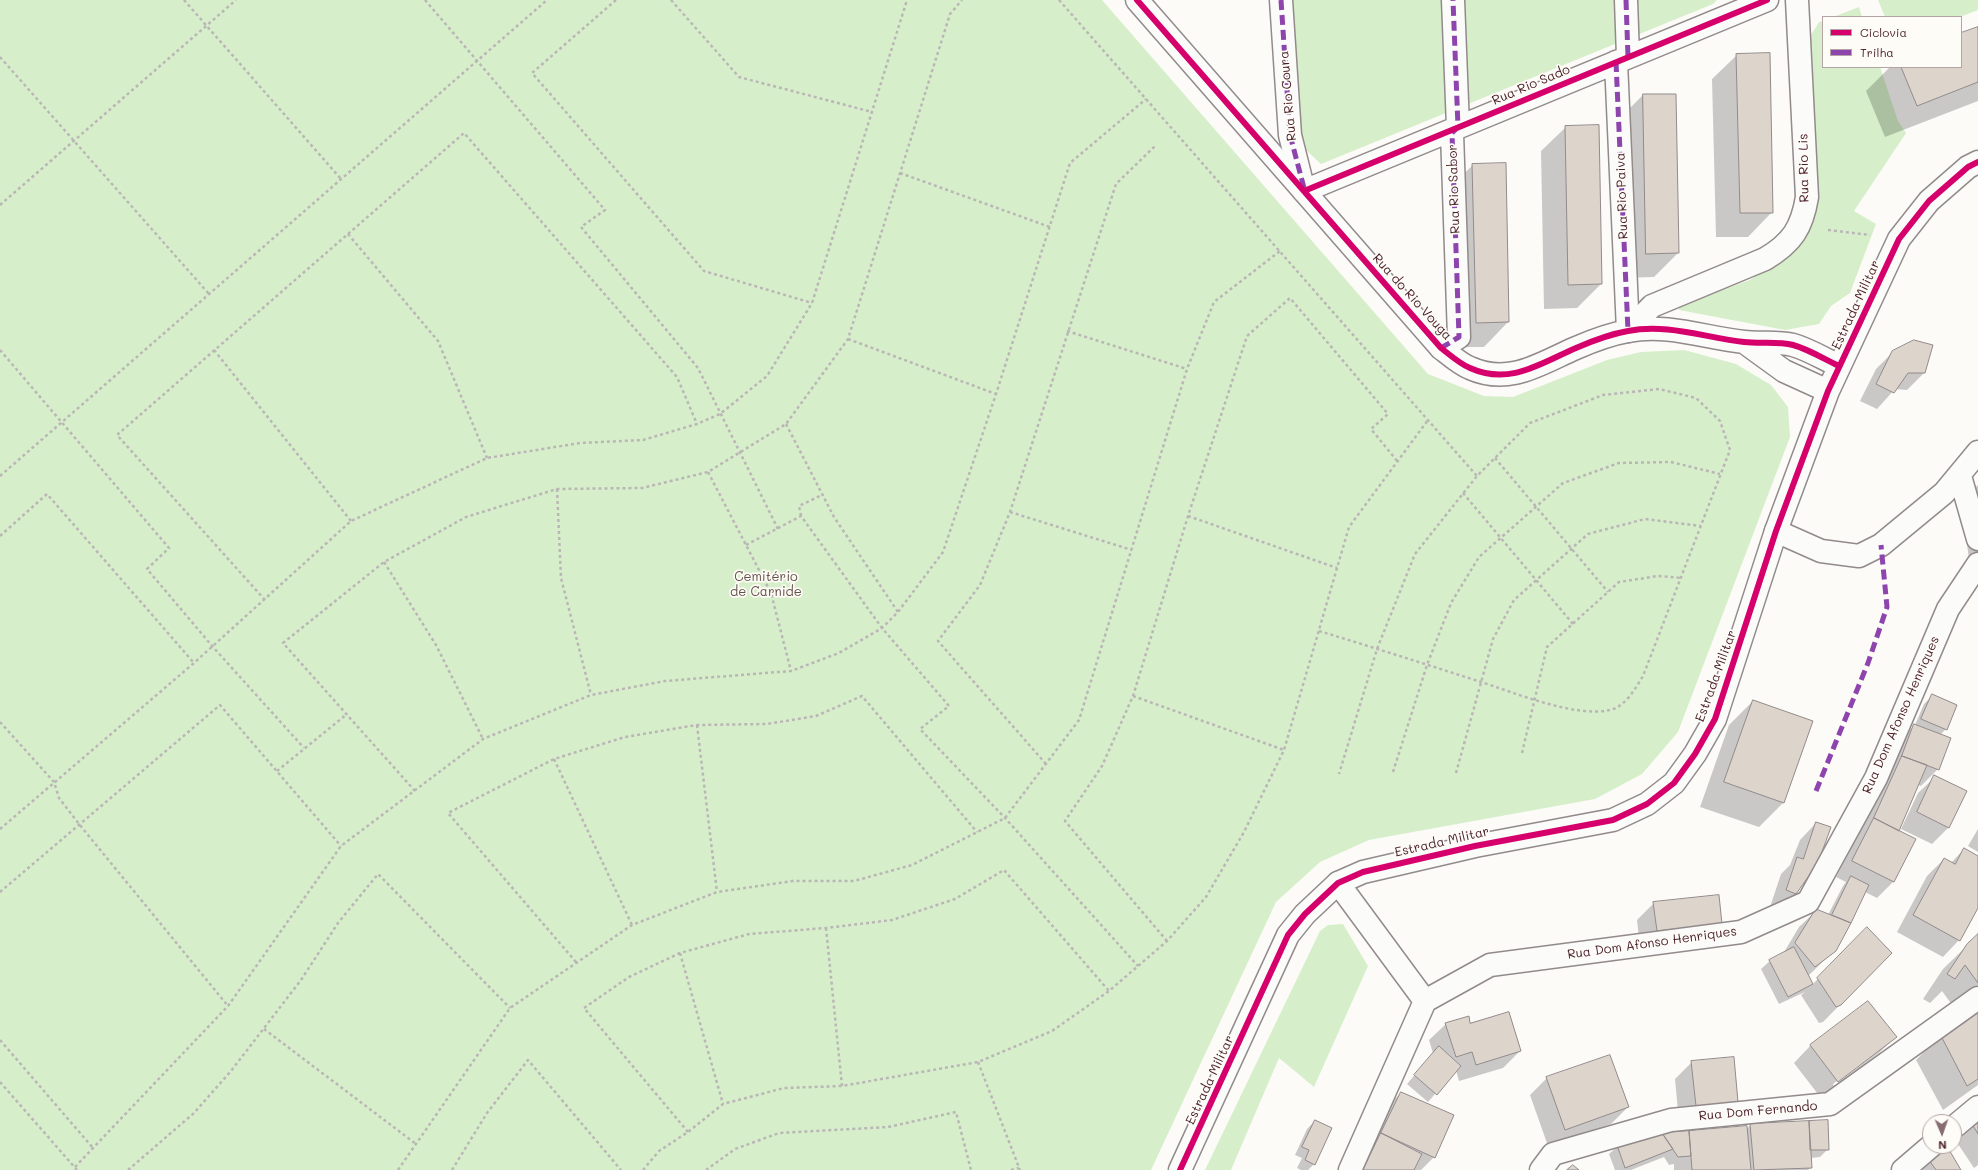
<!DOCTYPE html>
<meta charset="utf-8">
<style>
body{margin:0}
#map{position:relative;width:1978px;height:1170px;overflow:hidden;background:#fcfbf8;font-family:Mali,sans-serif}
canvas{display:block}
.legend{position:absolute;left:1822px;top:16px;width:140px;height:52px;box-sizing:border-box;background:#fdfcf7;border:1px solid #b5a4a5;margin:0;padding:5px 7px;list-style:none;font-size:12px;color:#4a1f2b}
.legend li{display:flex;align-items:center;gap:8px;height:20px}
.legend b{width:20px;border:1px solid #b5a4a5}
.north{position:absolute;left:1922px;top:1114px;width:40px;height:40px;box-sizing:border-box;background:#fdfcf7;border:1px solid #b5a4a5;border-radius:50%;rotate:178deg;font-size:11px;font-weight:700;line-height:16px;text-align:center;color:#4a1f2b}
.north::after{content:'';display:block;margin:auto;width:14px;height:18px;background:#886c73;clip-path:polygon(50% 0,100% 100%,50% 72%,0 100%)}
</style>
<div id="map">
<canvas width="1978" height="1170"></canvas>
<ul class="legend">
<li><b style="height:5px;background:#d6006c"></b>Ciclovia</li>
<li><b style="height:5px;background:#8e44ad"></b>Trilha</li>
</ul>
<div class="north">N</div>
</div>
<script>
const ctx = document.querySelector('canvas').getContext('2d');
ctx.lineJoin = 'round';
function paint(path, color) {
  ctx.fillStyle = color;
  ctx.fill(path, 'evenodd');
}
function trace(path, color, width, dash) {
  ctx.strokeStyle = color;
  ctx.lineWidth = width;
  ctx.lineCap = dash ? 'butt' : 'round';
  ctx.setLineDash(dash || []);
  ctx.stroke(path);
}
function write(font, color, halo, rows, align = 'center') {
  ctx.font = font + ' Mali,sans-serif';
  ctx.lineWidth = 3.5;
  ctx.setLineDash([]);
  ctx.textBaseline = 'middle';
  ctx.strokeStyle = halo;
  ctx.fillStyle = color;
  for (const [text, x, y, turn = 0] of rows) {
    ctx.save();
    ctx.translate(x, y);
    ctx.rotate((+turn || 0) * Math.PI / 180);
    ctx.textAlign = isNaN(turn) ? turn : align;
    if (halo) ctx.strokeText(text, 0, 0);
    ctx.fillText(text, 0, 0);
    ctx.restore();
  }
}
paint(new Path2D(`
 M0,0H1102L1428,374L1484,396L1513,397L1607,360L1641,352L1684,350L1736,364L1771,385L1788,407L1790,437L1678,732L1642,774L1595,799L1369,840L1320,862L1276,902L1151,1170H0Z
 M1281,0H1717L1713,4L1321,164L1290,135Z
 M1878,0H1978V10L1960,17H1885Z
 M1859,7L1862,17H1833Z
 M1823,21V67H1880L1898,121L1906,133L1854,211L1876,224L1850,293L1831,306L1819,324L1785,330L1679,310V305L1750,280L1797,248L1818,196L1808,40L1819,22Z
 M1343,924L1368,966L1314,1087L1279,1058L1231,1170H1205L1320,931L1328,925Z`), '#d6efca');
paint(new Path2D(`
 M1978,28V101L1885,137L1866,91L1890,67H1961V34Z
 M1737,55L1772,212L1748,237H1716L1712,79Z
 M1643,95H1675L1678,253L1654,277L1621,278L1618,120Z
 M1566,127L1601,284L1577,308L1544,309L1541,151Z
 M1473,165L1508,322L1484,347H1452L1448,189Z
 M1893,352L1924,373L1907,390L1895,389L1877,409L1860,401L1876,369Z
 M1978,485V579L1972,580L1961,502Z
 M1932,696L1946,729L1940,735L1938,769L1921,786L1918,785L1897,831L1894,881L1877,898L1865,892L1835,950L1808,976L1812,985L1867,929L1891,953L1823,1022L1819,1023L1801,995L1805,992L1779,1004L1761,969L1770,961L1783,954L1799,927L1816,911L1828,915L1843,886L1846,882L1836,877L1858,836L1898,741L1915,725L1924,704Z
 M1753,701L1812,721L1783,803L1759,827L1700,807L1729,725Z
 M1935,777L1949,827L1932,844L1901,829L1918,793Z
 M1816,823L1796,894L1779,910L1770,907L1781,874L1790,865L1800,840Z
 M1978,829V852L1968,846Z
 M1964,849L1978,857V906L1959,940L1943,957L1897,932L1927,876L1944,859L1951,863Z
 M1654,903L1721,923L1640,947L1637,920Z
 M1978,935V989L1955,1009L1942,991L1930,1003L1923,999L1943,969Z
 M1868,1002L1895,1037L1879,1053L1821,1098L1794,1063L1810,1046ZM1878,1050V1052L1834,1086L1833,1084Z
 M1978,1009V1085L1943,1110L1916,1060L1941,1035Z
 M1446,1024H1470L1520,1051L1503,1068L1459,1081L1456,1070L1428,1102L1407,1084L1433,1053L1429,1040Z
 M1692,1062L1737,1102L1721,1118L1679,1122L1675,1079Z
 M1547,1078L1628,1107L1611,1124L1548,1146L1530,1095Z
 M1401,1093L1452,1116L1434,1157L1421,1170H1355L1384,1109Z
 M1978,1119V1165L1974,1168L1956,1141Z
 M1315,1121L1314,1164L1308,1170H1301L1297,1168L1302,1158L1295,1155L1307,1129Z
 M1751,1125L1828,1149L1820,1157L1811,1158V1167L1808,1170H1674V1164L1669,1165L1664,1157L1631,1170H1615L1609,1154L1618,1146L1746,1129Z
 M1930,1161L1960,1170H1923L1922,1169Z`), '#0003');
const building = new Path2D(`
 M1978,27V82L1917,106L1901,67H1961V33Z
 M1770,53L1773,213H1740L1736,54Z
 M1643,94H1676L1679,253L1646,254Z
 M1599,125L1602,284L1568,285L1565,126Z
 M1506,163L1509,322L1476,323L1472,164Z
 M1914,340L1933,345L1925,373H1908L1894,393L1876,384L1892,351Z
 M1932,694L1957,705L1947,730L1921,719Z
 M1753,700L1813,721L1784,803L1724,782Z
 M1914,724L1951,738L1939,770L1902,756Z
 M1902,756L1927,765L1899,831L1874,818Z
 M1934,775L1967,791L1949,828L1917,812Z
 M1874,818L1916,839L1894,882L1852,861Z
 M1816,822L1831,827L1818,863L1796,894L1786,890L1797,857L1803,859Z
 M1964,848L1978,856V908L1960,941L1913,915L1944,858L1955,864Z
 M1851,876L1869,885L1851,923L1832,915Z
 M1719,895L1722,924L1657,931L1653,902Z
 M1816,909L1851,923L1836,951L1815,967L1795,943Z
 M1867,927L1892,953L1841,1005L1836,1007L1817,978Z
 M1978,934V983L1965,965L1955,979L1947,974L1967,944Z
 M1794,947L1813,984L1788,997L1769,960Z
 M1868,1001L1897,1037L1838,1082L1810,1045Z
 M1978,1007V1079L1967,1086L1940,1034Z
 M1509,1012L1521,1051L1476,1065L1472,1052L1456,1057L1445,1023L1469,1016L1470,1023Z
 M1439,1046L1461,1066L1437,1095L1414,1075Z
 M1610,1055L1629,1107L1565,1130L1546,1077Z
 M1734,1057L1738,1102L1696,1106L1691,1061Z
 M1401,1092L1454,1115L1435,1158L1381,1133Z
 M1978,1118V1134L1972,1124Z
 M1315,1120L1332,1128L1315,1165L1305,1160L1309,1150L1302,1147Z
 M1828,1120L1829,1150H1810L1809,1121Z
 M1809,1121L1812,1168L1754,1170L1750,1124Z
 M1747,1126L1751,1170H1692L1689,1131Z
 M1689,1131L1691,1156L1678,1157L1662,1133Z
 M1381,1133L1422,1154L1414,1170H1363Z
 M1662,1133L1673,1149L1625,1168L1617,1145Z
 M1948,1148L1961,1170H1936L1929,1160Z
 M1573,1165L1579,1170H1567Z`);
paint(building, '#ddd4cc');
trace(building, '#928a8b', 1);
const street = new Path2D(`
 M1281,0L1290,135L1304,191L1767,0
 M1626,0L1628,57
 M1616,62L1628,331
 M1628,331L1652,306L1765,259C1792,243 1802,228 1807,197L1797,0
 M1441,348L1459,337L1452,133L1458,127L1453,0
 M1960,476L1978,539
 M1776,531L1821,551L1859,556L1881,545L1944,493L1978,452
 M1338,883L1425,1001
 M1954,1127L1978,1107
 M1350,1170L1425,1001L1490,965L1741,932L1808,902L1876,778L1948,609L1978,564
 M1541,1170L1553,1154L1671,1120L1830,1104L1978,998
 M1903,1170L1931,1146`);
const secondary = new Path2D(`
 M1137,0L1441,348C1450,355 1460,364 1470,368C1510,386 1541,363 1576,348C1592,341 1611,334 1628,331C1667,323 1706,338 1744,342C1760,344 1778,341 1793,345C1808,349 1824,359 1839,366
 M1744,342L1784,371L1828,391
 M1180,1170L1288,935L1305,914L1338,883L1363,872L1475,846L1613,820L1647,804L1674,783L1695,754L1715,719L1776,531L1828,391L1899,239L1929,201L1968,167L1978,162`);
trace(street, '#928a8b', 25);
trace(secondary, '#928a8b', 25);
trace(new Path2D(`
 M184,0L341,179
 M425,0L605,210L581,227L698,368L778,529
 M616,0L532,73L704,271L812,303
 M671,0L739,77L872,112
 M1059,0L1477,476
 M0,57L209,294
 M900,173L1050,227
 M0,205L236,0
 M1828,230L1870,235
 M348,234L438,341L487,458
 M1067,331L1187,369
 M848,339L996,394
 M0,350L169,548L147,569L213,647L304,748
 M214,350L351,521
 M786,424L834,517L898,612
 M1495,458L1608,592
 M708,472L771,593L791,671
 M0,476L547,0
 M557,489L561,578L591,695
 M1463,493L1573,624
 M1010,512L1132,550
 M801,516L799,506L822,495
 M1188,516L1337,568
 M0,536L47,494L194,663
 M746,545L801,516L882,628L949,706L920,729L1005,818L1138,966
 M384,562L436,645L483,739
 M265,600L117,435L464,133L677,377L697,424
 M1319,631C1372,647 1425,664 1478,681C1513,692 1574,718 1610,710C1626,706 1635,689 1643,676L1730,450L1720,421L1696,398L1659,389L1603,395L1530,423L1477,476L1415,554L1377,649L1339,774
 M1133,696L1284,750
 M0,722L54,782L59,798L79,824L228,1006
 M697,725L717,892
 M1522,753L1547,647L1619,582L1658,576L1681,578
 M554,759L632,925
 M1046,764L938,641L980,585L1010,512L1116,184L1155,146
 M277,771L347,714
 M1393,772L1427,665L1451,603L1479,557L1563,483L1619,463L1671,462L1720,474
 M1456,773L1493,639L1514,600L1588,534L1645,519L1701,526
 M415,791L283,643L384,562L466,517L557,489L642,488L708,472L786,424L848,339L950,14L962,0
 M0,829L194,663L351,521L487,458L580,443L643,440L697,424L720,414L767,376L812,303L907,0
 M0,892L220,705L341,846
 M826,928L842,1086
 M1167,941L1065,821L1102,766L1133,696L1188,516L1247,336L1290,298L1388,414L1371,429L1398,462
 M680,953L723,1104
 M576,962L448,813L554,759L625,737L697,725L767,724L816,716L862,696L977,832
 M264,1029L416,1144
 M0,1040L93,1148
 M978,1062L1020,1170
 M0,1082L77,1170
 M688,1132L584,1008L629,977L680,953L749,934L826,928L892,920L955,899L1004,870L1109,991
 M75,1167L228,1006L341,846L483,739L591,695L665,681L791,671L839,653L882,628L898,612L943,552L996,394L1070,163L1146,99
 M128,1170L194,1113L231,1071L301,980L338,923L378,874L510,1008
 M398,1170L510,1008L632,925L717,892L793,881H854L912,865L1005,818L1079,720L1187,369L1214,302L1280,251
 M452,1170L487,1113L528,1060L621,1170
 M643,1170L659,1151L688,1132L723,1104L784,1088L842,1086L978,1062L1052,1031L1109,991L1167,941L1206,897L1244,832L1284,750L1349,527L1428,420
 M706,1170L735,1149L779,1133L888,1127L956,1112L971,1170
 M1011,1170L1019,1168`), '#bbb6b6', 2.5, [3, 3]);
trace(street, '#fbfbf9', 22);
trace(secondary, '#fbfbf9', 22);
trace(new Path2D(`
 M1281,0L1290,135L1304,188
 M1626,0L1628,57
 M1616,62L1628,331
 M1441,348L1459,337L1452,133L1458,127L1453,0
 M1816,791L1868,663L1887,607L1881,545`), '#8e44ad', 5, [10, 5]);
trace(new Path2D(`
 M1137,0L1441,348C1450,355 1460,364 1470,368C1510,386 1541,363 1576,348C1592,341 1611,334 1628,331C1667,323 1706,338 1744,342C1760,344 1778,341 1793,345C1808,349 1824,359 1839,366
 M1304,191L1767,0
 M1180,1170L1288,935L1305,914L1338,883L1363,872L1475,846L1613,820L1647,804L1674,783L1695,754L1715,719L1776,531L1828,391L1899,239L1929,201L1968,167L1978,162`), '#d6006c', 6);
write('13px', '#4a1f2b', '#fdfcf7', [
 ["Rua Rio Sado",1531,85,-23],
 ["Rua Rio Coura",1288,96,-95],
 ["Rua Rio Lis",1804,168,-91],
 ["Rua Rio Sabor",1454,189,-92],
 ["Rua Rio Paiva",1622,196,-92],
 ["Rua do Rio Vouga",1412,297,48],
 ["Estrada Militar",1856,305,-65],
 ["Estrada Militar",1716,676,-70],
 ["Rua Dom Afonso Henriques",1901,715,-66],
 ["Estrada Militar",1442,842,-13],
 ["Rua Dom Afonso Henriques",1652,943,-8],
 ["Estrada Militar",1210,1080,-65],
 ["Rua Dom Fernando",1758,1111,-5]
]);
write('13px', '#655049', '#fdfcf7', [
 ["Cemitério",766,577],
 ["de Carnide",766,592]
]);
</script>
